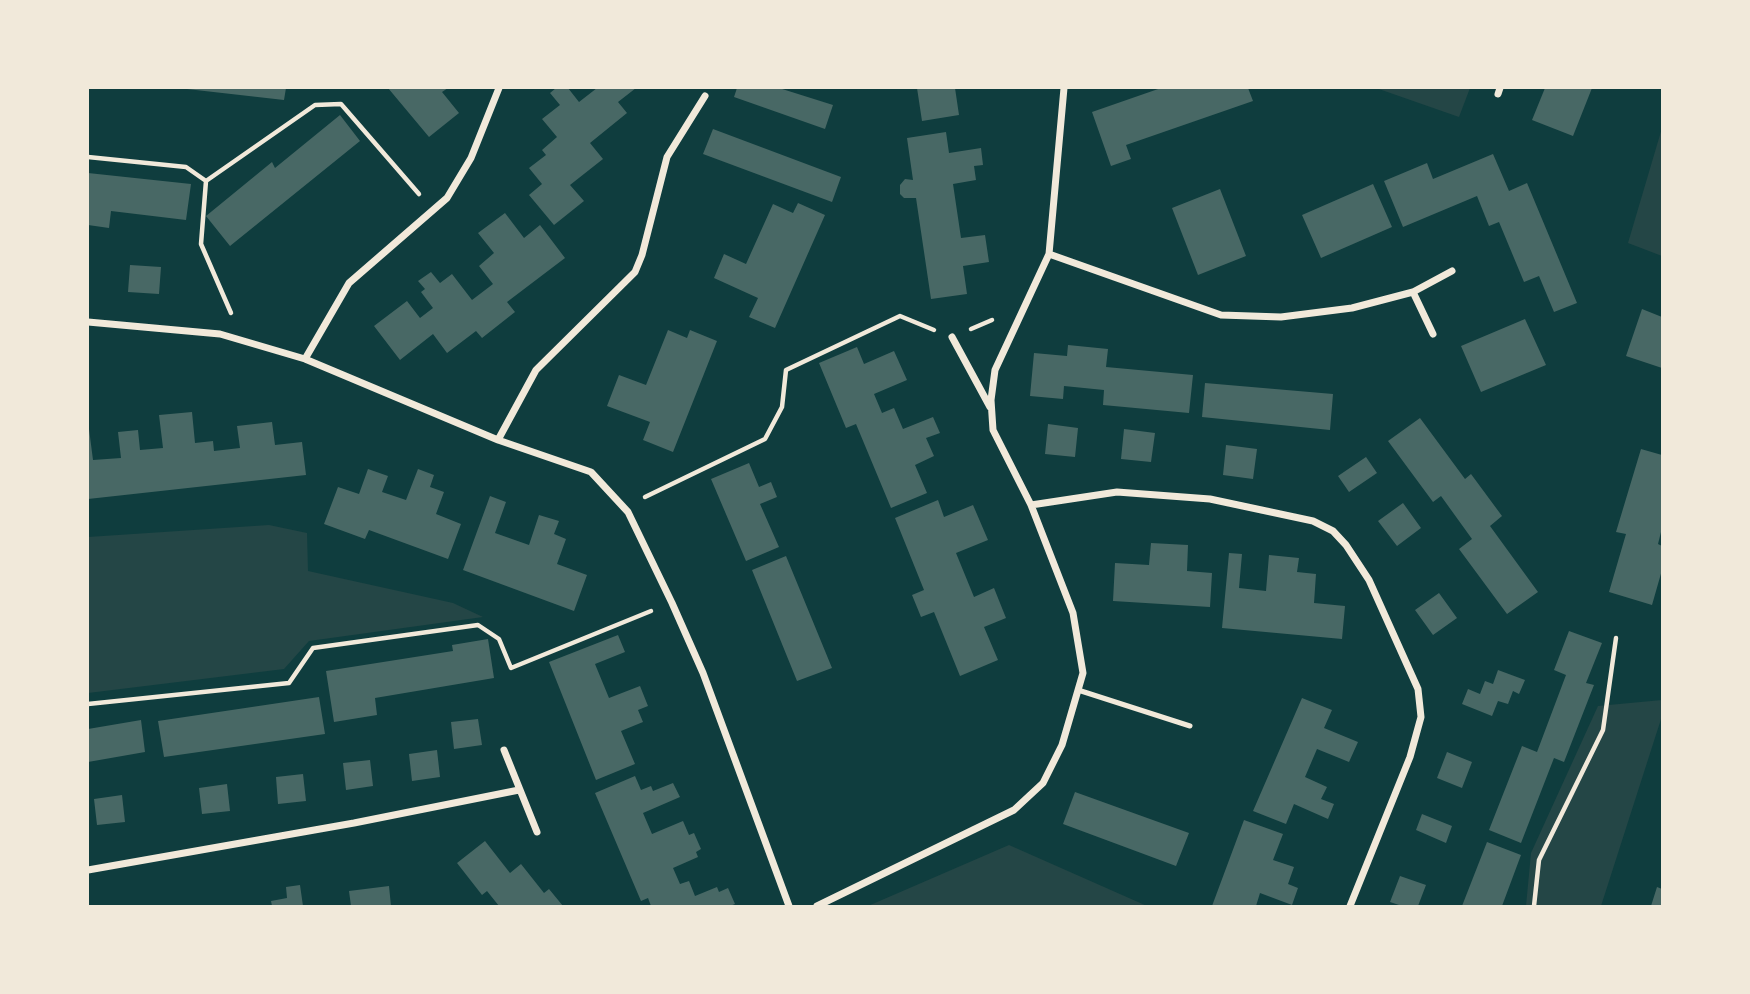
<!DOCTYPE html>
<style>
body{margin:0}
#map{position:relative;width:1750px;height:994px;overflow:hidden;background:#0f3d3e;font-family:Ubuntu,sans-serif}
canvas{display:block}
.frame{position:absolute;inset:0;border:89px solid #f1e9da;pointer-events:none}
</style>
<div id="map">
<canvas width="1750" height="994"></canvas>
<div class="frame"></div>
</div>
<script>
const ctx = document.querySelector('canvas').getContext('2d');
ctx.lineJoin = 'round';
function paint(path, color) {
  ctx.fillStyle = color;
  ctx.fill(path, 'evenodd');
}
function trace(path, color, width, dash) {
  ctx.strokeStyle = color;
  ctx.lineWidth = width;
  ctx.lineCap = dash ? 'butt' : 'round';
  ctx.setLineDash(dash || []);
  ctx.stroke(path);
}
paint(new Path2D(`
 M1376,88H1470L1459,117Z
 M1662,128V256L1628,243Z
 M269,525L307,533L308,571L453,603L483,617L309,641L284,669L88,693V537Z
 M1662,700V716L1601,906H1526L1531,853L1598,706Z
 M1009,845L1147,906H868Z`), '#244646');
paint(new Path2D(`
 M187,88H286L284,100L187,89Z
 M388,88H448L442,92L459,113L429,137Z
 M556,88H568L579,102L597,88H636L618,102L627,113L590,143L603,159L570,185L584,201L554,225L529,195L542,184L529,168L546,155L542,150L557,137L542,119L560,105L550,93Z
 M737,88H779L833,105L825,129L734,97Z
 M917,88H955L959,115L922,121Z
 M1161,88H1248L1253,101L1126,145L1131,159L1111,166L1092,112Z
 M1545,88H1592L1573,136L1532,120Z
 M340,115L360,141L230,246L206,216L272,162L275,168Z
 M713,129L841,177L832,202L703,154Z
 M946,132L949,153L981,148L983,165L974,166L976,180L953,184L961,238L985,235L989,262L963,266L967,294L931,299L916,198H904L900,194V185L905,179L913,180L907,138Z
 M1493,154L1509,191L1527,183L1577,303L1554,312L1539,276L1524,282L1499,222L1489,226L1477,196L1403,227L1384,181L1427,163L1433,179Z
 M88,173L191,184L186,220L111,211L109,228L88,225Z
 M1373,184L1392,227L1321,258L1302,215Z
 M1220,189L1246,256L1198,275L1172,208Z
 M798,203L825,215L775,328L749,317L758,298L714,278L724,254L746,264L773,204L793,213Z
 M505,213L524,238L540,225L565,258L507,302L515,312L482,338L476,331L447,353L433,334L400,360L374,326L407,301L420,318L433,308L421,292L425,289L418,281L431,272L440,283L452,274L472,300L493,284L479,266L494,253L478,233Z
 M130,265L161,267L159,294L128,292Z
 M1642,309L1662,317V368L1626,356Z
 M1525,319L1546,365L1481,392L1461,346Z
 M668,330L687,338L690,330L717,341L673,452L643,440L650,422L607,406L619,375L646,385Z
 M1068,345L1108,349L1106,367L1193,375L1189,413L1103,405L1104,390L1064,386L1063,399L1030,396L1034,353L1067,356Z
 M857,347L864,364L894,351L907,380L874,394L882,413L894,408L903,429L933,417L940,433L926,438L934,456L915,465L927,493L891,508L856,424L846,428L819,363Z
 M1205,383L1333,394L1330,430L1202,417Z
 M192,412L195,443L213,441L214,451L240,448L237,426L272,422L275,445L302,442L306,475L88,499V429H89L93,460L121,458L118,432L138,430L140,450L163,448L159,415Z
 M1420,418L1465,479L1471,474L1502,516L1490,526L1538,592L1507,614L1459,549L1472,539L1441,496L1433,502L1388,441Z
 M1048,424L1078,428L1075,457L1045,454Z
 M1124,429L1155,433L1151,462L1121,459Z
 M1226,445L1257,449L1253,479L1223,475Z
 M1641,449L1662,455V528L1658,544L1662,546V570L1652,605L1609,592L1626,534L1616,532Z
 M1366,457L1377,473L1349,492L1338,476Z
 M749,463L759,487L771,482L777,497L760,504L779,547L746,561L711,479Z
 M368,469L388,476L382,492L406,500L418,469L434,475L430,487L444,492L436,514L461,524L448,559L369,530L365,539L324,524L338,487L359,494Z
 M490,496L506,502L495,533L529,545L539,515L559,521L554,534L566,539L557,564L587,575L574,611L463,570Z
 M938,500L944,517L973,505L988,540L956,553L974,597L994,588L1006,618L984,627L998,660L960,676L934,612L921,617L912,595L924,590L895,518Z
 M1403,503L1421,528L1397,546L1378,521Z
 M1151,543L1188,545L1187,571L1212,573L1210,607L1113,601L1115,563L1149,565Z
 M1229,553L1242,554L1239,588L1266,591L1269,555L1299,558L1297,572L1316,574L1314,603L1345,606L1342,639L1222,628Z
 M786,556L832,668L797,681L752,570Z
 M1439,593L1457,618L1433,635L1415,610Z
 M1569,631L1602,643L1586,683L1594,685L1564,762L1554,758L1521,843L1489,830L1522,746L1537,752L1566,675L1554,670Z
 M618,635L625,652L595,664L609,698L640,686L648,706L638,710L643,722L621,731L635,764L596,780L549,662Z
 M488,639L494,678L375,698L377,715L334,722L326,671L453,651L452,645Z
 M1498,670L1525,680L1519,694L1513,691L1508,704L1498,701L1492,716L1462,704L1468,689L1480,694L1485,681L1493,684Z
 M319,697L325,734L164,757L158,721Z
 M1302,698L1332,710L1324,728L1358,742L1349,762L1317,749L1305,777L1327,787L1321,799L1334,804L1328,819L1294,804L1286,824L1253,811Z
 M478,719L482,745L454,749L451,722Z
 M141,720L145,752L88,762V729Z
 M437,750L440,777L412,781L409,754Z
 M1447,752L1472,762L1462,788L1437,778Z
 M370,760L373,786L346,790L343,763Z
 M303,774L306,801L278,804L276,777Z
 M635,776L641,790L651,786L653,791L673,783L680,797L643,813L652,834L683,821L689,835L694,833L701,849L696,852L698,857L673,868L680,884L689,881L695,896L717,887L719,892L728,888L735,904L730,906H651L648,898L641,901L595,793Z
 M227,784L230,811L202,814L199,788Z
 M1075,792L1189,833L1176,866L1063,824Z
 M122,795L125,822L97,825L94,799Z
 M1422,814L1452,826L1446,843L1416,830Z
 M1244,820L1283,834L1273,860L1294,867L1288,884L1298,888L1292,905L1260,893L1256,906H1212Z
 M485,841L510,873L521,864L544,893L549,889L563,906H499L487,891L482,895L457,863Z
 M1487,842L1521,855L1502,906H1462Z
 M1400,876L1426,885L1418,906H1402L1390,902Z
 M300,885L303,906H272L271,901L287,898L286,887Z
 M389,886L391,906H351L349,891Z
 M1657,887L1662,889V906H1651Z`), '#486865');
trace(new Path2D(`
 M88,157L186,167L206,181L201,244L231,313
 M206,181L315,105L341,104L419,194
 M971,329L992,320
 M645,497L765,439L782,407L786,370L900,316L934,330
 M88,704L289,683L313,648L478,625L499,639L511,668L651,611
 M1534,906L1539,860L1603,730L1616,638`), '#f1e9da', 4.5);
trace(new Path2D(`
 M1078,690L1190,726`), '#f1e9da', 5);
trace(new Path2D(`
 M1498,94L1500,88
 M1049,254L1221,315L1281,317L1352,308L1413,292L1452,271
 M1413,292L1433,334
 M88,322L220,334L305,359L498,440L591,472L628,512L672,603L703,673L789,906
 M952,337L990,407
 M305,359L349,283L447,198L471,158L499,88
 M498,440L536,370L635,272L642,255L667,157L705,96
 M1031,505L1117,492L1210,499L1313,521L1333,531L1346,545L1369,580L1418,689L1421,717L1410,757L1350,906
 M504,750L537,832
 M88,870L354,823L519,790
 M817,906L1014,810L1043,783L1062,745L1083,673L1073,613L1031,505L993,430L991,400L995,370L1049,254L1064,88`), '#f1e9da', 7);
</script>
